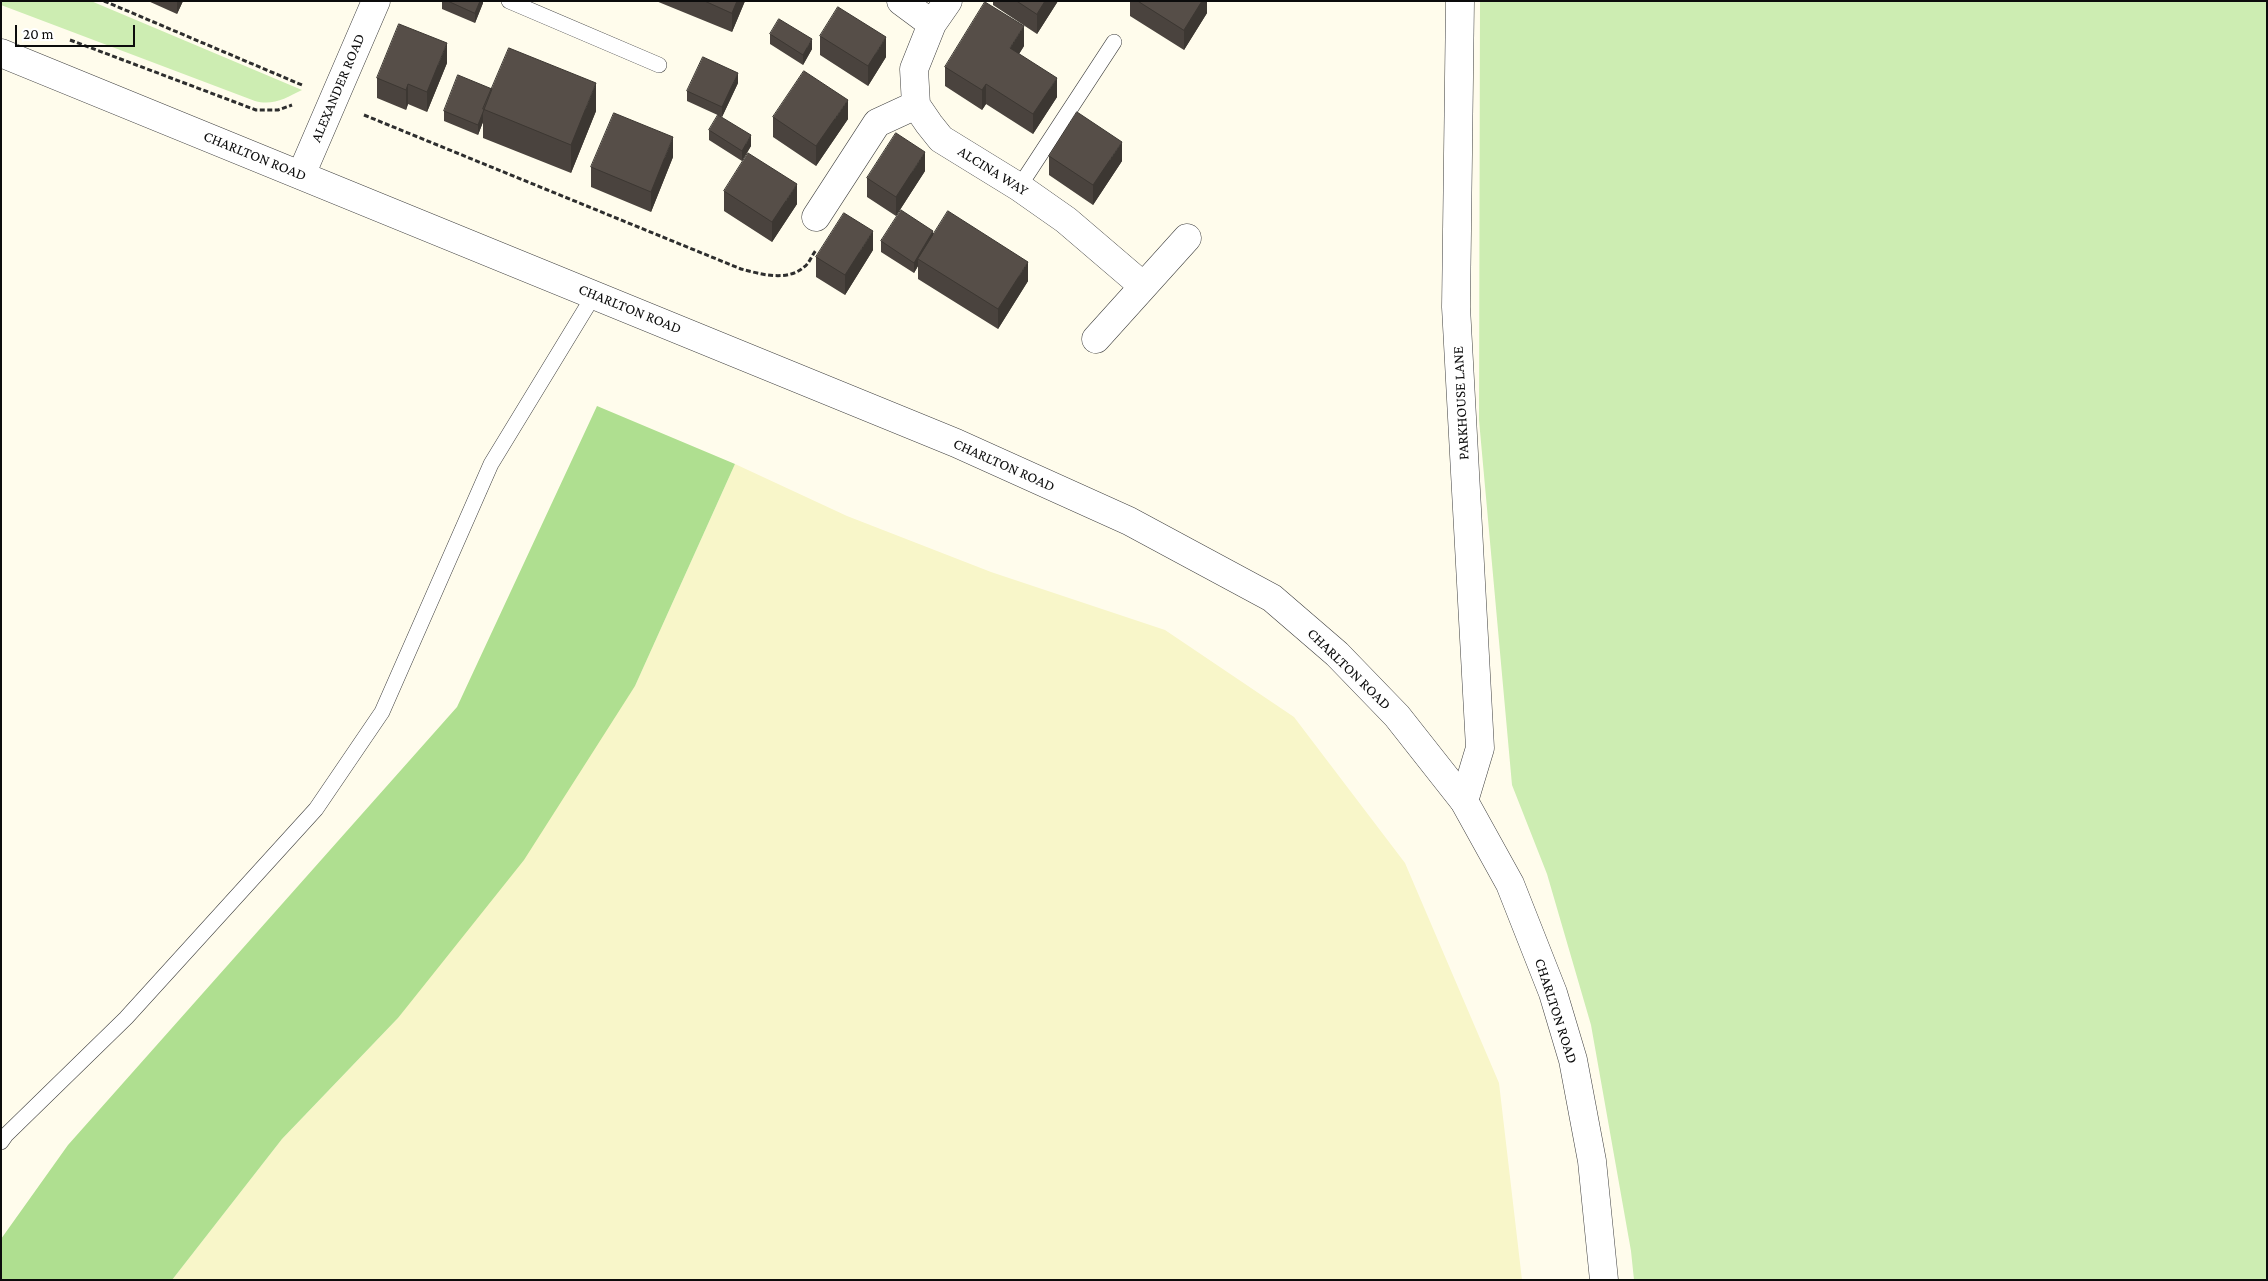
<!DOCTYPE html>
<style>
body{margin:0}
#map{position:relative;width:2268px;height:1281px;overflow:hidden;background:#fffcec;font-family:"Crimson Pro",serif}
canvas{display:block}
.frame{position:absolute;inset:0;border:2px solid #0c0c0c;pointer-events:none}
.scale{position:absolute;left:15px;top:25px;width:120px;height:22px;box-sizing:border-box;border:2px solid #0c0c0c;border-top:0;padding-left:6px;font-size:15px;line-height:18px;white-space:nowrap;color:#0c0c0c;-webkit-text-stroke:4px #fff;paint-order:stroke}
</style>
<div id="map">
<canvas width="2268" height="1281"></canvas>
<div class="frame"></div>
<div class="scale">20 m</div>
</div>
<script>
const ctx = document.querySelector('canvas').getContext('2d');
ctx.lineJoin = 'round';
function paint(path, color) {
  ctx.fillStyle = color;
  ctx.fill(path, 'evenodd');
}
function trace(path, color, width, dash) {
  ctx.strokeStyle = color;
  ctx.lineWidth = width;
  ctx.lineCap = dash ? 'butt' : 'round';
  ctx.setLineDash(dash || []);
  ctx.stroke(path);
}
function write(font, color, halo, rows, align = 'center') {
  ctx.font = font + ' "Crimson Pro",serif';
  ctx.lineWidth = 5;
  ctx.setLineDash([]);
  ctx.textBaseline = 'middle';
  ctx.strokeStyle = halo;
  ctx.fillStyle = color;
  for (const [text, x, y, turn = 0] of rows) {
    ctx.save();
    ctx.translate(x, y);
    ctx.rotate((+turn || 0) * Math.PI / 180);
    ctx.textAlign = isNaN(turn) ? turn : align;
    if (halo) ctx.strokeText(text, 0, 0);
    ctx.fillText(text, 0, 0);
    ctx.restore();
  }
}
paint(new Path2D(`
 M735,464L847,516L991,572L1165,630L1294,717L1405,863L1499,1083L1522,1280H172L282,1139L398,1018L635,686Z`), '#f8f6c9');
paint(new Path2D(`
 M1,1H91L302,90C286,98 273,106 255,101L1,5Z
 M1480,1H2267V1280H1634L1631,1251L1591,1025L1547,874L1512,785L1479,420Z`), '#cdedb2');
paint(new Path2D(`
 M597,406L735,464L635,686L524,860L398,1018L282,1139L172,1280H1V1239L68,1145L457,707Z`), '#afdf90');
const service = new Path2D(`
 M509,1L659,65
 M1019,187L1114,42
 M1,1142L6,1135L126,1018L316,809L382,712L491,464L594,295`);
const minor = new Path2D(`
 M901,1L932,24L914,69L916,105L929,124L941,139L1019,187L1066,220L1142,285
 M1460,1L1456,307L1480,748L1464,801
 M932,24L948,1
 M301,175L376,1
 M816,217L877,123L916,105
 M1096,339L1187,238`);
const tertiary = new Path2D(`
 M1,53L956,443L1129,521L1272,598L1337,654L1397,716L1464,801L1510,884L1553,993L1573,1060L1592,1161L1604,1280`);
trace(service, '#3f3f3f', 16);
trace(minor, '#3f3f3f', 29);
trace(tertiary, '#3f3f3f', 29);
trace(new Path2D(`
 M104,1L302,85
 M70,40L256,110H278L292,105
 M364,115L741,269C760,274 787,282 804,267C809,264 812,255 816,250`), '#2e2e2e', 3, [5, 2.5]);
trace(service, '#fff', 15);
trace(minor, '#fff', 28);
trace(tertiary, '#fff', 28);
paint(new Path2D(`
 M148,1H183L177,14Z
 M442,1H483V3L475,23L442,9Z
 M656,1H745L732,32Z
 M993,1H1058L1037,34L993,5Z
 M1130,1H1207V13L1184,50L1130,16Z
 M770,34L812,49L803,65L770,44Z
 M820,36L886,57L868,86L820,55Z
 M1024,46L1019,54L1057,97L1033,134L986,104L982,110L945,86V67Z
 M447,63L427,112L408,104L406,110L377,98V78Z
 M738,83L722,117L687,101V91Z
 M492,89L596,111L571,173L483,138V122L478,135L444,121V111Z
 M773,117L848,119L816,166L773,137Z
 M709,130L751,146L742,161L709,140Z
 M1049,156L1122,161L1093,205L1049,175Z
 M673,157L651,212L591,187V167Z
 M925,171L896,216L867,197V178Z
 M724,191L797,204L772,242L724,211Z
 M933,234L1028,281L998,329L918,279V266L914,273L881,252V241Z
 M873,250L845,295L816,277V257Z`), '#4a433e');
paint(new Path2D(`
 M177,1H183L177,14Z
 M480,1H483V3L475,23V13Z
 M737,1H745L732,32V13Z
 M1045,1H1058L1037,34V14Z
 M1202,1H1207V13L1184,50V30Z
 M1024,26V46L1010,68V48Z
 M886,37V57L868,86V66Z
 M812,39V49L803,65V55Z
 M447,43V63L427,112V92Z
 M738,73V83L722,117V107Z
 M1057,78V97L1033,134V114Z
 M596,83V111L571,173V145Z
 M408,84V104L406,110V90Z
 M986,84V104L982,110V90Z
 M848,100V119L816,166V146Z
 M483,112V122L478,135V125Z
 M751,135V146L742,161V151Z
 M673,137V157L651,212V192Z
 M1122,142V161L1093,205V185Z
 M925,152V171L896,216V197Z
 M797,184V204L772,242V222Z
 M873,231V250L845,295V275Z
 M933,231V241L918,259V266L914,273V263Z
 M1028,262V281L998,329V309Z`), '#3c3732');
const building = new Path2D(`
 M448,1H480L475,13Z
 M705,1H737L732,13Z
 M1017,1H1045L1037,14Z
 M1138,1H1202L1184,30Z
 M985,2L1024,26L1010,48L1057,78L1033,114L986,84L982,90L945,67Z
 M838,7L886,37L868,66L820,36Z
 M779,19L812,39L803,55L770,34Z
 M399,24L447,43L427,92L408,84L406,90L377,78Z
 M509,48L596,83L571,145L483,109Z
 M703,57L738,73L722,107L687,91Z
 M804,71L848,100L816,146L773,117Z
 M458,75L492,89L478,125L444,111Z
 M1077,112L1122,142L1093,185L1049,156Z
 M614,113L673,137L651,192L591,167Z
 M718,115L751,135L742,151L709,130Z
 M896,133L925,152L896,197L867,178Z
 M748,153L797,184L772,222L724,191Z
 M901,210L933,231L914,263L881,241Z
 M948,211L1028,262L998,309L918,259Z
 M844,213L873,231L845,275L816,257Z`);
paint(building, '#564e48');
trace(building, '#3c3732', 1);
write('15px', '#0c0c0c', '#fff', [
 ["ALEXANDER ROAD",338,88,-67],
 ["CHARLTON ROAD",255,156,22],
 ["ALCINA WAY",993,171,32],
 ["CHARLTON ROAD",630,309,22],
 ["PARKHOUSE LANE",1461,403,-93],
 ["CHARLTON ROAD",1004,465,24],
 ["CHARLTON ROAD",1349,669,44],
 ["CHARLTON ROAD",1556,1011,72]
]);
</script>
